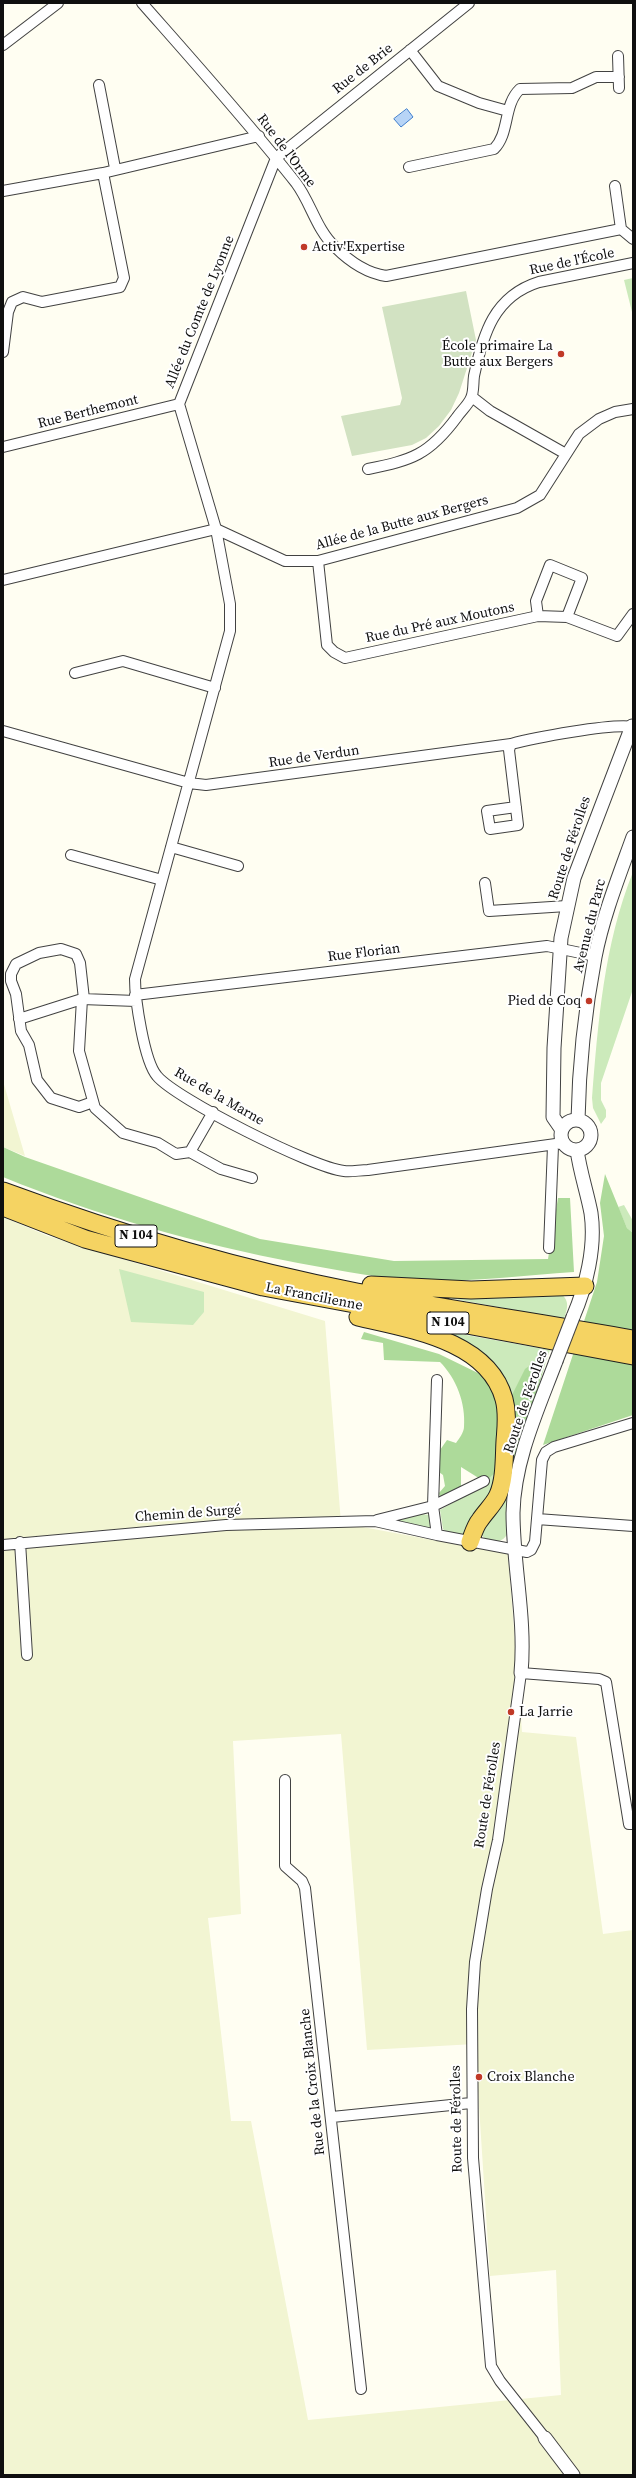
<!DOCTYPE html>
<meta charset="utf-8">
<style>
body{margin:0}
#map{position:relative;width:636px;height:2478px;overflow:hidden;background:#fffef2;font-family:"Source Serif 4",serif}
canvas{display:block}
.frame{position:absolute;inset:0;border:4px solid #0f0f0f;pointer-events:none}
</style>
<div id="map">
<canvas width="636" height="2478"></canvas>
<div class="frame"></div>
</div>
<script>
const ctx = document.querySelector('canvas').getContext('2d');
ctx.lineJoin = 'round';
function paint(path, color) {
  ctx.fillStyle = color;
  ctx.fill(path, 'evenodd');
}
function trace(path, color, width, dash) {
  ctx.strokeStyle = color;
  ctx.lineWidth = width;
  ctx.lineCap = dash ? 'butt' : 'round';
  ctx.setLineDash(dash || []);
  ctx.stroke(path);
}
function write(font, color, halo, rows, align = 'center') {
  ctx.font = font + ' "Source Serif 4",serif';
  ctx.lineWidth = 4;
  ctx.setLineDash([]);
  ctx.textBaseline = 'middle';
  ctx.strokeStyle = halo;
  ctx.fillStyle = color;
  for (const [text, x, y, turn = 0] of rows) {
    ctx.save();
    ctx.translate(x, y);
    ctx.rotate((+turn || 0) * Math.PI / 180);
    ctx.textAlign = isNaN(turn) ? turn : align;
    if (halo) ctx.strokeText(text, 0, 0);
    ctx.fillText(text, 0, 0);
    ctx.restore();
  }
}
paint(new Path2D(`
 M3,1081L25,1156L3,1147Z
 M3,1217L48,1236L325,1321L341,1523L508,1554L522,1732L576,1737L603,1934L633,1930V2475H3ZM341,1734L367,2050L475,2044L490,2276L556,2270L561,2395L308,2420L251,2121H231L208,1918L241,1914L233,1741Z`), '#f2f5d2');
paint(new Path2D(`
 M633,278V316L624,280Z
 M633,872V989L601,1083V1100L606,1110V1117L601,1124L593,1108L592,1098C598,1022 604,944 633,872Z
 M624,1205L633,1221V1233L627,1228L618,1207Z
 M119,1269L204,1292V1312L193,1325L131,1322Z
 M411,1291L559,1292C570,1300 568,1307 564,1319Z
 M427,1328L550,1350L546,1361H536L508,1403L505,1391Z
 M507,1456L517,1460L508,1533C502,1543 497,1542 486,1540L479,1532Z
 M498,1470L494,1490L464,1534H448L443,1529L440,1510L482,1486L477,1477L487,1479Z
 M420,1514L430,1515L431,1529L397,1522L399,1519Z`), '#cceabb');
paint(new Path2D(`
 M3,1147L25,1157L260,1239L394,1261L548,1259L558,1198H570L574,1272C527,1275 479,1281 433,1281C388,1280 342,1271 298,1263C198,1244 98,1216 3,1177Z
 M605,1174L627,1228L633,1233V1415L543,1445L597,1282L604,1236L600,1203Z
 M364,1332L439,1354L482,1375L499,1398L498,1470L487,1480L477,1477L461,1467V1488L440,1497L439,1493L445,1486L443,1475L439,1472L440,1450L447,1440L456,1443C459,1439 464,1432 464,1427C466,1403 456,1378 440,1362L384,1360L383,1343L361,1339Z
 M536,1361H546L517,1460L511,1461L508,1403L525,1369Z`), '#adda9a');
paint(new Path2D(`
 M466,291L476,340L459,393L451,410L439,426L426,438L412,445L352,456L341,416L400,405L402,398L382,307Z`), '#d2e2c2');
const water = new Path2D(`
 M407,109L413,117L401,127L394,119Z`);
paint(water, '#b7d4f6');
trace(water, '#3e7dcd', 1);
const minor = new Path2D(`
 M142,3C194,62 247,121 296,183C311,203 316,229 335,247C349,261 366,273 386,276L621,229L633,239
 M469,3L276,158L179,404L216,529L230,604V631L135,979C135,999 144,1061 157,1076C176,1099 313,1168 344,1171C351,1172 360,1170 368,1170L563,1143
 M3,45L58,3
 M410,50L438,86L479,103L508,111
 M618,56L619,88
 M99,85L115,168
 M409,167L494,149C510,133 503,105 520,89L572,88L596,77H619
 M615,186L621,229
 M3,191L103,173L259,136
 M3,352L8,312L12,302L23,297L42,302L120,287L124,278L103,173
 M472,397L490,411L566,454
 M3,447L179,404
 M368,469C412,460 429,455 457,417C461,411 468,405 471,398C474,392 473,383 474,376C483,334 494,296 539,282L633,263
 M318,561L327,645L334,652L345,658L538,616L567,617L617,636L633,614
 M3,580L216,529L285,561H318L517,508L540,495L579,434L599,419L615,412L633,409
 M538,616L536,601L550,565L582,578L567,617
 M75,673L123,661L215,688
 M3,731L189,783L206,785L511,744C533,738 612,723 633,727
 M511,744L509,750L518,825L490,829L487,811L516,807
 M171,847L238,866
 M71,855L162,880
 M485,883L489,911L567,906
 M135,995L547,946L595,956
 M82,999L79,1051L95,1108L123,1133L158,1143L176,1154L190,1152L213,1112
 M84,999L80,963L76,954L61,949L39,953L16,964L11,974V981L16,994L21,1031L29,1045L37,1080L51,1098L79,1107L93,1102
 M19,1019L82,999L136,1001
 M190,1152L221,1169L252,1178
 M549,1248L553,1146
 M437,1380L433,1506L437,1535
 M537,1519L633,1526
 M377,1520L433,1506L484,1481
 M20,1542L27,1655
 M3,1545L226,1525L375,1521L437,1535L527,1552L531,1550L535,1542L542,1460L546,1452L554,1447L633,1423
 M285,1780V1866L302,1881L305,1888L361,2389
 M332,2117L471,2103
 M545,2438L500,2381L491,2366L473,2158L472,2009L475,1962L487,1889L498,1840L521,1673L599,1679L606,1682L629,1824H633`);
const tertiary = new Path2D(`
 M578,1120C579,1066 585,1010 595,957C603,916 619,876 633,837
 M561 1135a15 15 0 1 1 30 0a15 15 0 1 1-30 0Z
 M562,1130L553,1117L554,1048L561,938L574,878L632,726
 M573,1317C586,1287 596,1247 591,1213C587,1192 580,1172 577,1150
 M521,1673C526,1619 513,1566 513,1513C514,1460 538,1409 556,1361
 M545,2438L573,2475`);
const trunk = new Path2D(`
 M3,1191C117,1233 237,1269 357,1292C449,1309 541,1323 633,1339
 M3,1207L85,1239L263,1287L633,1356
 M371,1285L471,1290L585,1286
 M358,1317C408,1329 488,1340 504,1399C508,1413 506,1427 505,1441C504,1458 505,1479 498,1495C494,1504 486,1511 480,1520C475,1526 473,1534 470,1542`);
trace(minor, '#424242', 12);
trace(tertiary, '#424242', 15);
trace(trunk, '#202020', 19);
trace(minor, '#fff', 10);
trace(tertiary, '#fff', 13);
trace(trunk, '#f5d362', 17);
const tertiaryBridge = new Path2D(`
 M556,1361L573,1317`);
trace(tertiaryBridge, '#424242', 15, []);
trace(tertiaryBridge, '#fff', 13);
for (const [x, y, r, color] of [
 [304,247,4,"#c03927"],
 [561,354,4,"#c03927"],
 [589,1001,4,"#c03927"],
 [511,1712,4,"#c03927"],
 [479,2077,4,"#c03927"]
]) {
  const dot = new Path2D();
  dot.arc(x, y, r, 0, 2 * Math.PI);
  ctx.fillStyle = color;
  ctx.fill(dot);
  trace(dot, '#fff', 1.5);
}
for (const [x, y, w] of [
 [136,1236,42],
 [448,1323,42]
]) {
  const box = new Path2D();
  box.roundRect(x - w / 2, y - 11, w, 22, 3);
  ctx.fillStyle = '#fff';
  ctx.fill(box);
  trace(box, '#0f0f0f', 1);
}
write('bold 13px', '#0f0f0f', null, [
 ["N 104",136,1236],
 ["N 104",448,1323]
]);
write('14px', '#0f0f0f', '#fff', [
 ["Rue de Brie",363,69,-38],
 ["Rue de l'Orme",286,151,53],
 ["Rue de l'École",572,262,-12],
 ["Allée du Comte de Lyonne",200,312,-68],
 ["Rue Berthemont",88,412,-14],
 ["Allée de la Butte aux Bergers",402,523,-15],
 ["Rue du Pré aux Moutons",440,623,-12],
 ["Rue de Verdun",314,757,-8],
 ["Route de Férolles",570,848,-72],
 ["Avenue du Parc",590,926,-76],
 ["Rue Florian",364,953,-7],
 ["Rue de la Marne",219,1097,30],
 ["La Francilienne",314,1297,11],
 ["Route de Férolles",526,1402,-71],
 ["Chemin de Surgé",188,1514,-4],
 ["Route de Férolles",488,1795,-81],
 ["Rue de la Croix Blanche",313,2082,-96],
 ["Route de Férolles",457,2119,-91]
]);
write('14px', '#0f0f0f', '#fff', [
 ["Activ'Expertise",312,247],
 ["École primaire La",553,346,"right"],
 ["Butte aux Bergers",553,362,"right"],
 ["Pied de Coq",581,1001,"right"],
 ["La Jarrie",519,1712],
 ["Croix Blanche",487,2077]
], 'left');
</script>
